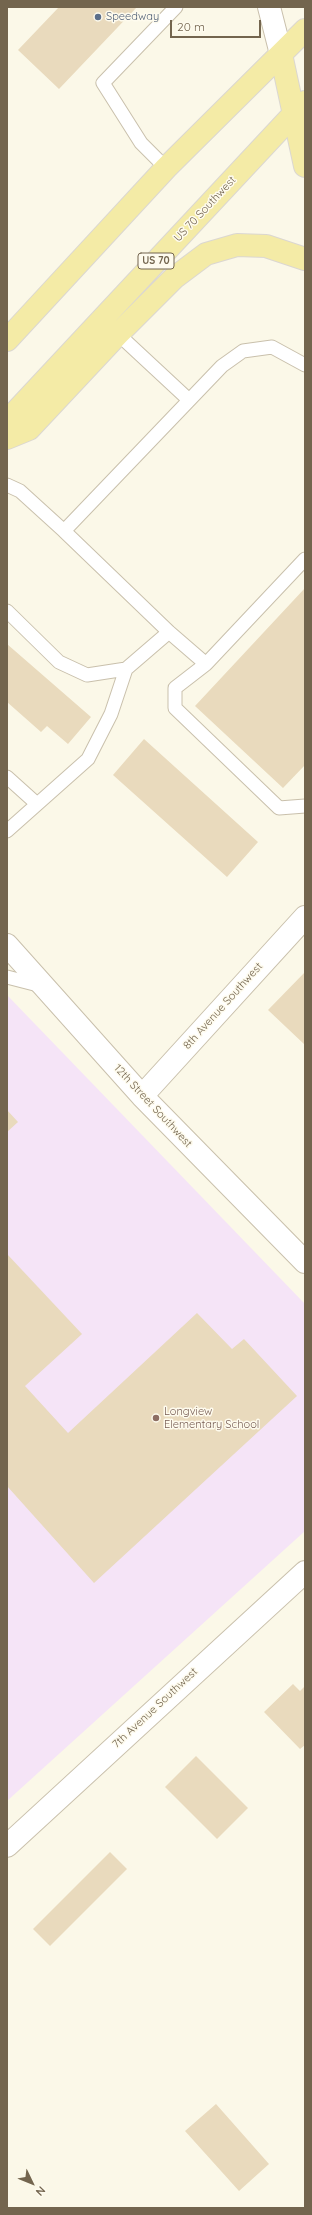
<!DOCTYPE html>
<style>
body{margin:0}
#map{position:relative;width:312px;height:2215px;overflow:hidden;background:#fbf8e8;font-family:Quicksand,sans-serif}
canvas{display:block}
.frame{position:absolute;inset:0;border:8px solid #73654e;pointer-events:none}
.north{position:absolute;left:12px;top:2163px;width:40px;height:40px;-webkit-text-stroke:3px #fefbee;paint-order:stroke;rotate:133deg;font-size:11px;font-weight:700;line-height:16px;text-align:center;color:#73654e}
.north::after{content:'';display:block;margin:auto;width:14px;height:18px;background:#73654e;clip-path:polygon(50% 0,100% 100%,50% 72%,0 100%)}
.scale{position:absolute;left:170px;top:20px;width:91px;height:18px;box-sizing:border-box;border:2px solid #73654e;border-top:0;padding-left:5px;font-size:12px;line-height:14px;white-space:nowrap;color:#73654e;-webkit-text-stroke:3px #fefbee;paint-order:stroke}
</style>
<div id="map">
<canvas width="312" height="2215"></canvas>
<div class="frame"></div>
<div class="north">N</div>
<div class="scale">20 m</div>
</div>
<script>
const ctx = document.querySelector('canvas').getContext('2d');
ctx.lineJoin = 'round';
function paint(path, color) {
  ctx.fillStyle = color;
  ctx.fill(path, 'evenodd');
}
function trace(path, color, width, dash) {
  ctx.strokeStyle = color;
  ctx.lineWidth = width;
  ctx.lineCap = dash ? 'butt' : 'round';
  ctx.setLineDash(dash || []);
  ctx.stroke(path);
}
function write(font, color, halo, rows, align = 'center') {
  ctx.font = font + ' Quicksand,sans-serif';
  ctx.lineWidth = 3;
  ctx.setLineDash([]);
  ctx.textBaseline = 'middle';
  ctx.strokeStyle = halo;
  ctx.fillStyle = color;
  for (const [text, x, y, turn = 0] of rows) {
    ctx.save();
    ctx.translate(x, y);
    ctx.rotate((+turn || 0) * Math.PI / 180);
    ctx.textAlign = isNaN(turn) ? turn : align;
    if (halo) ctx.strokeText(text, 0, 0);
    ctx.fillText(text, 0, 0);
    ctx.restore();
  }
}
paint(new Path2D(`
 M7,995L305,1304V1531L7,1801Z`), '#f5e4f7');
paint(new Path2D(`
 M59,7H137L59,89L18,50Z
 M305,588V765L283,788L195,706Z
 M7,644L91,717L68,744L47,726L41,732L7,702Z
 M144,739L258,842L227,877L113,775Z
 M305,972V1045L268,1010Z
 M7,1110L18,1122L7,1132Z
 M7,1254L82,1334L25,1386L68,1433L197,1313L232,1349L244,1339L297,1396L94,1583L7,1486Z
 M293,1684L300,1691L305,1686V1745L300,1749L264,1712Z
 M196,1756L248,1808L217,1839L165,1787Z
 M110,1852L127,1869L50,1946L33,1929Z
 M216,2104L269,2164L239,2191L185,2131Z`), '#e9dabd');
const service = new Path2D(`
 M166,168L141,143L103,83L176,7
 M118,334L189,400
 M7,485L20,491L64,531L222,366L243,351L272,347L305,365
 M64,531L169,632L206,664L305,559
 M7,611L59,662L87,675L126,669L169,632
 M206,664L175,688V708L279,808L305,806
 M7,777L37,804
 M7,831L88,759L111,714L126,669
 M7,977L42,986`);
const minor = new Path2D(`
 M269,7L281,54
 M7,945L142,1096L305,1262
 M142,1096L305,917`);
const tertiary = new Path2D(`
 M7,1846L305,1572`);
const primary = new Path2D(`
 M281,54L305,166
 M7,340L166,168L305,30
 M7,421L305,102
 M7,438L29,429L118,334L174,278L206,254L237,245L266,246L305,259`);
trace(service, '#c9c0ac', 15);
trace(minor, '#c9c0ac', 24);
trace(tertiary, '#c9c0ac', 24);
trace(primary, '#dbd7d1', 24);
trace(service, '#fff', 13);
trace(minor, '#fff', 22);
trace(tertiary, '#fff', 22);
trace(primary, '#f4eba6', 22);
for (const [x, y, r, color] of [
 [98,17,4,"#5c6f8a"],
 [156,1418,4,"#8d6e63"]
]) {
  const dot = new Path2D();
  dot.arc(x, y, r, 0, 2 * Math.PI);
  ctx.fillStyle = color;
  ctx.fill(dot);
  trace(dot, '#fefbee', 1.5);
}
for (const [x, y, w] of [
 [156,261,36]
]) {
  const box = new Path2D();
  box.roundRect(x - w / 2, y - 8, w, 16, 3);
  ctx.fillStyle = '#fefbee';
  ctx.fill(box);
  trace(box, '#73654e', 1);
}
write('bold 10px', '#73654e', null, [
 ["US 70",156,261]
]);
write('11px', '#4e5e75', '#fefbee', [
 ["Speedway",106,17]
], 'left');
write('11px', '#73654e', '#fefbee', [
 ["US 70 Southwest",205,209,-47],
 ["8th Avenue Southwest",223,1006,-48],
 ["12th Street Southwest",153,1106,47],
 ["7th Avenue Southwest",155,1708,-43]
]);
write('11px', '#785e54', '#fefbee', [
 ["Longview",164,1412],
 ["Elementary School",164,1425]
], 'left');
</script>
